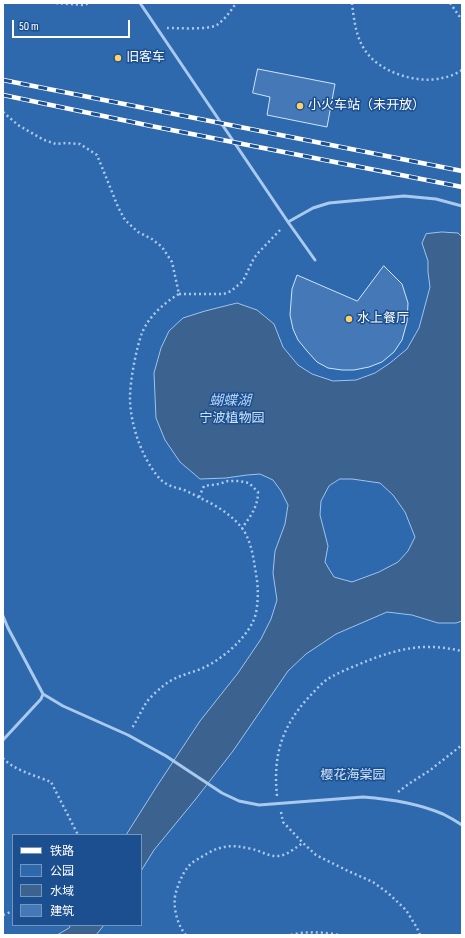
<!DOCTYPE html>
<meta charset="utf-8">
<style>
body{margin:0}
#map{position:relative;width:465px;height:938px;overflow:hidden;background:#1b4f8f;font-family:"Sofia Sans Condensed","Noto Sans SC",sans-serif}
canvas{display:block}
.frame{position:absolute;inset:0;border:4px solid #fff;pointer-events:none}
.legend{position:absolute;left:12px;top:834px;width:130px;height:92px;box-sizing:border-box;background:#1b4f8f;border:1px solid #7695bc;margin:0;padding:5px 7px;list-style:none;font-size:12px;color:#fff}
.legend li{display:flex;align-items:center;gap:8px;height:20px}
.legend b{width:20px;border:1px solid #7695bc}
.scale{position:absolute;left:12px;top:20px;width:118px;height:18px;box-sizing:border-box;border:2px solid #fff;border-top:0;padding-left:5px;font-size:12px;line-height:14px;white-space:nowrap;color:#fff;-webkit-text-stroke:3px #1b4f8f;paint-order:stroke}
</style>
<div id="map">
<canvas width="465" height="938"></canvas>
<div class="frame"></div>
<ul class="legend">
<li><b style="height:5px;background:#fff"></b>铁路</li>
<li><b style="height:11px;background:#2e69ad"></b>公园</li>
<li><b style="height:11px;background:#3c6290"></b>水域</li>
<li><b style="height:11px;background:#4478b7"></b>建筑</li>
</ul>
<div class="scale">50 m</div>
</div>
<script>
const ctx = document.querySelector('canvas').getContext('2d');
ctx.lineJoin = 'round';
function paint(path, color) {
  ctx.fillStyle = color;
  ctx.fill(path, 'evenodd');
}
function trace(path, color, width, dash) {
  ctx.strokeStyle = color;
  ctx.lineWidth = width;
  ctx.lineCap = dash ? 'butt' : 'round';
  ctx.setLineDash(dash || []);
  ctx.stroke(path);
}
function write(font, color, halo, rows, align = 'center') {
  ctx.font = font + ' "Sofia Sans Condensed","Noto Sans SC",sans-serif';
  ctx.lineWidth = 3;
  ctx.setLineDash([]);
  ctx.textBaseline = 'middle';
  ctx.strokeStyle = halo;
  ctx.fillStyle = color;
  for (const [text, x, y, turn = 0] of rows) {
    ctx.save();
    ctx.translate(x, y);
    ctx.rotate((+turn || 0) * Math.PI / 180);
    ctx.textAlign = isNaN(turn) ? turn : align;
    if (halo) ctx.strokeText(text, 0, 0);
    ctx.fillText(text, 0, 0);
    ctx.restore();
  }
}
paint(new Path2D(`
 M3,3H462V935H3ZM13,835H141V925H13Z`), '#2e69ad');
const water = new Path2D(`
 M442,232L458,233L462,237V621L456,623H438L412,615L387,612L336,634L306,654L288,671L233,751L195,800L154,850L141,871V835H126L157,786L200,721L238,673L261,639L271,619L277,600L273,573L275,551L285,524L288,505L281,491L273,480L260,474L247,475L226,478L200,479L180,462L165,440L156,418L154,373L161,348L169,331L183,318L205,311L237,303L257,310L274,324L283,347L298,365L312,374L333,381L356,380L375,373L390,363L407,349L419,328L430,287L428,272V261L422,243L426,234ZM340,479H352L380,483L393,495L405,512L415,537L408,551L398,562L379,572L352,582L334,577L329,569L325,562L328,546L320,515L321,501L329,486Z
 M71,925H104L96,935H57L69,928Z`);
paint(water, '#3c6290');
trace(water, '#9cc4f0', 1);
const building = new Path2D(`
 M258,69L335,84L327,127L267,115L270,97L253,93Z
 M384,266L402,284L408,303L407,322L402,340L394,352L382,362L369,367L354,370H342L328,368L317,362L307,351L298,340L293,329L290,315L292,289L297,275L357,301Z`);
paint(building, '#4478b7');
trace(building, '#cfe3fa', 1);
trace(new Path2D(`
 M56,3L83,5L90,3
 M352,3C354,20 356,39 367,53C382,73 418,84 442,78C449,77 456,74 462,70
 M450,3L462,20
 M167,28C178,28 209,30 217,25C225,19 231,11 236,3
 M3,112L18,125L44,140L56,144L66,143L80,144L97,155L108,182L118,207L125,220L138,232L152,239L162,247L172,262L179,294C164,303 149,316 142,333C136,349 130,381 130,398C130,424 142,459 160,479C166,485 173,487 181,489C187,491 193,494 198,497C214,504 231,514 242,528C250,539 253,554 255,568C258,584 259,596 256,613C251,635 223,659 203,668C189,674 174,676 162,687C158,690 153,695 149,699C142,708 138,719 132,728
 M179,294H224L231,291L243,281L254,258L259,252L282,228
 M199,497L204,486L219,484L228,481H239L249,483L258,492C258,507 250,517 242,528
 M3,758C13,770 37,776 51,782L77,833V835
 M398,792L410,783L429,771L462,745
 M277,796C273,756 281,728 308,698C315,691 322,682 331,677C342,671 355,666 367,661C387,653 410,646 432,647C442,647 452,649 462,651
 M281,812L283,822L303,843L316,855L348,871L373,882L388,893L406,910L417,928L420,935
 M3,915L13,911
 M186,935C177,925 172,905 176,892C179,883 182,874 188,867C191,863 196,860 200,858C219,845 231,844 252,849C261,851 269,857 279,856C288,855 296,847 303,843
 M291,935C305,931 325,932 339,935`), '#a9c9ee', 2.5, [2, 3]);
trace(new Path2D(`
 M140,3L288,222L315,260
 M288,222L313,208L329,203L404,196L436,199L462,206
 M3,616L8,628L43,694L63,706L128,735L166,756L222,793L239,801L259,805L363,797C390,799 417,803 443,814C449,817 456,821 462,825
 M3,740L41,699L43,694`), '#a9c9ee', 3);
const rail = new Path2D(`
 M3,80L462,171
 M3,95L151,126L462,187`);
trace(rail, '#fff', 4.5);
trace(rail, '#1b4f8f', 3, [9]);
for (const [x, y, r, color] of [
 [118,58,4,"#ffd166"],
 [300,106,4,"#ffd166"],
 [349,319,4,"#ffd166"]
]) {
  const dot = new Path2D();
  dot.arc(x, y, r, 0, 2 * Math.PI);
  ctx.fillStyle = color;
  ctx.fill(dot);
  trace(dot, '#1b4f8f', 1.5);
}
write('13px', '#fff', '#1b4f8f', [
 ["旧客车",126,58],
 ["小火车站（未开放）",308,106],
 ["水上餐厅",357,319]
], 'left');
write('13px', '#cfe3fa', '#1b4f8f', [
 ["宁波植物园",232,419],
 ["樱花海棠园",353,776]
]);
write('italic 14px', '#b5d3f5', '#1b4f8f', [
 ["蝴蝶湖",230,401]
]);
</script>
